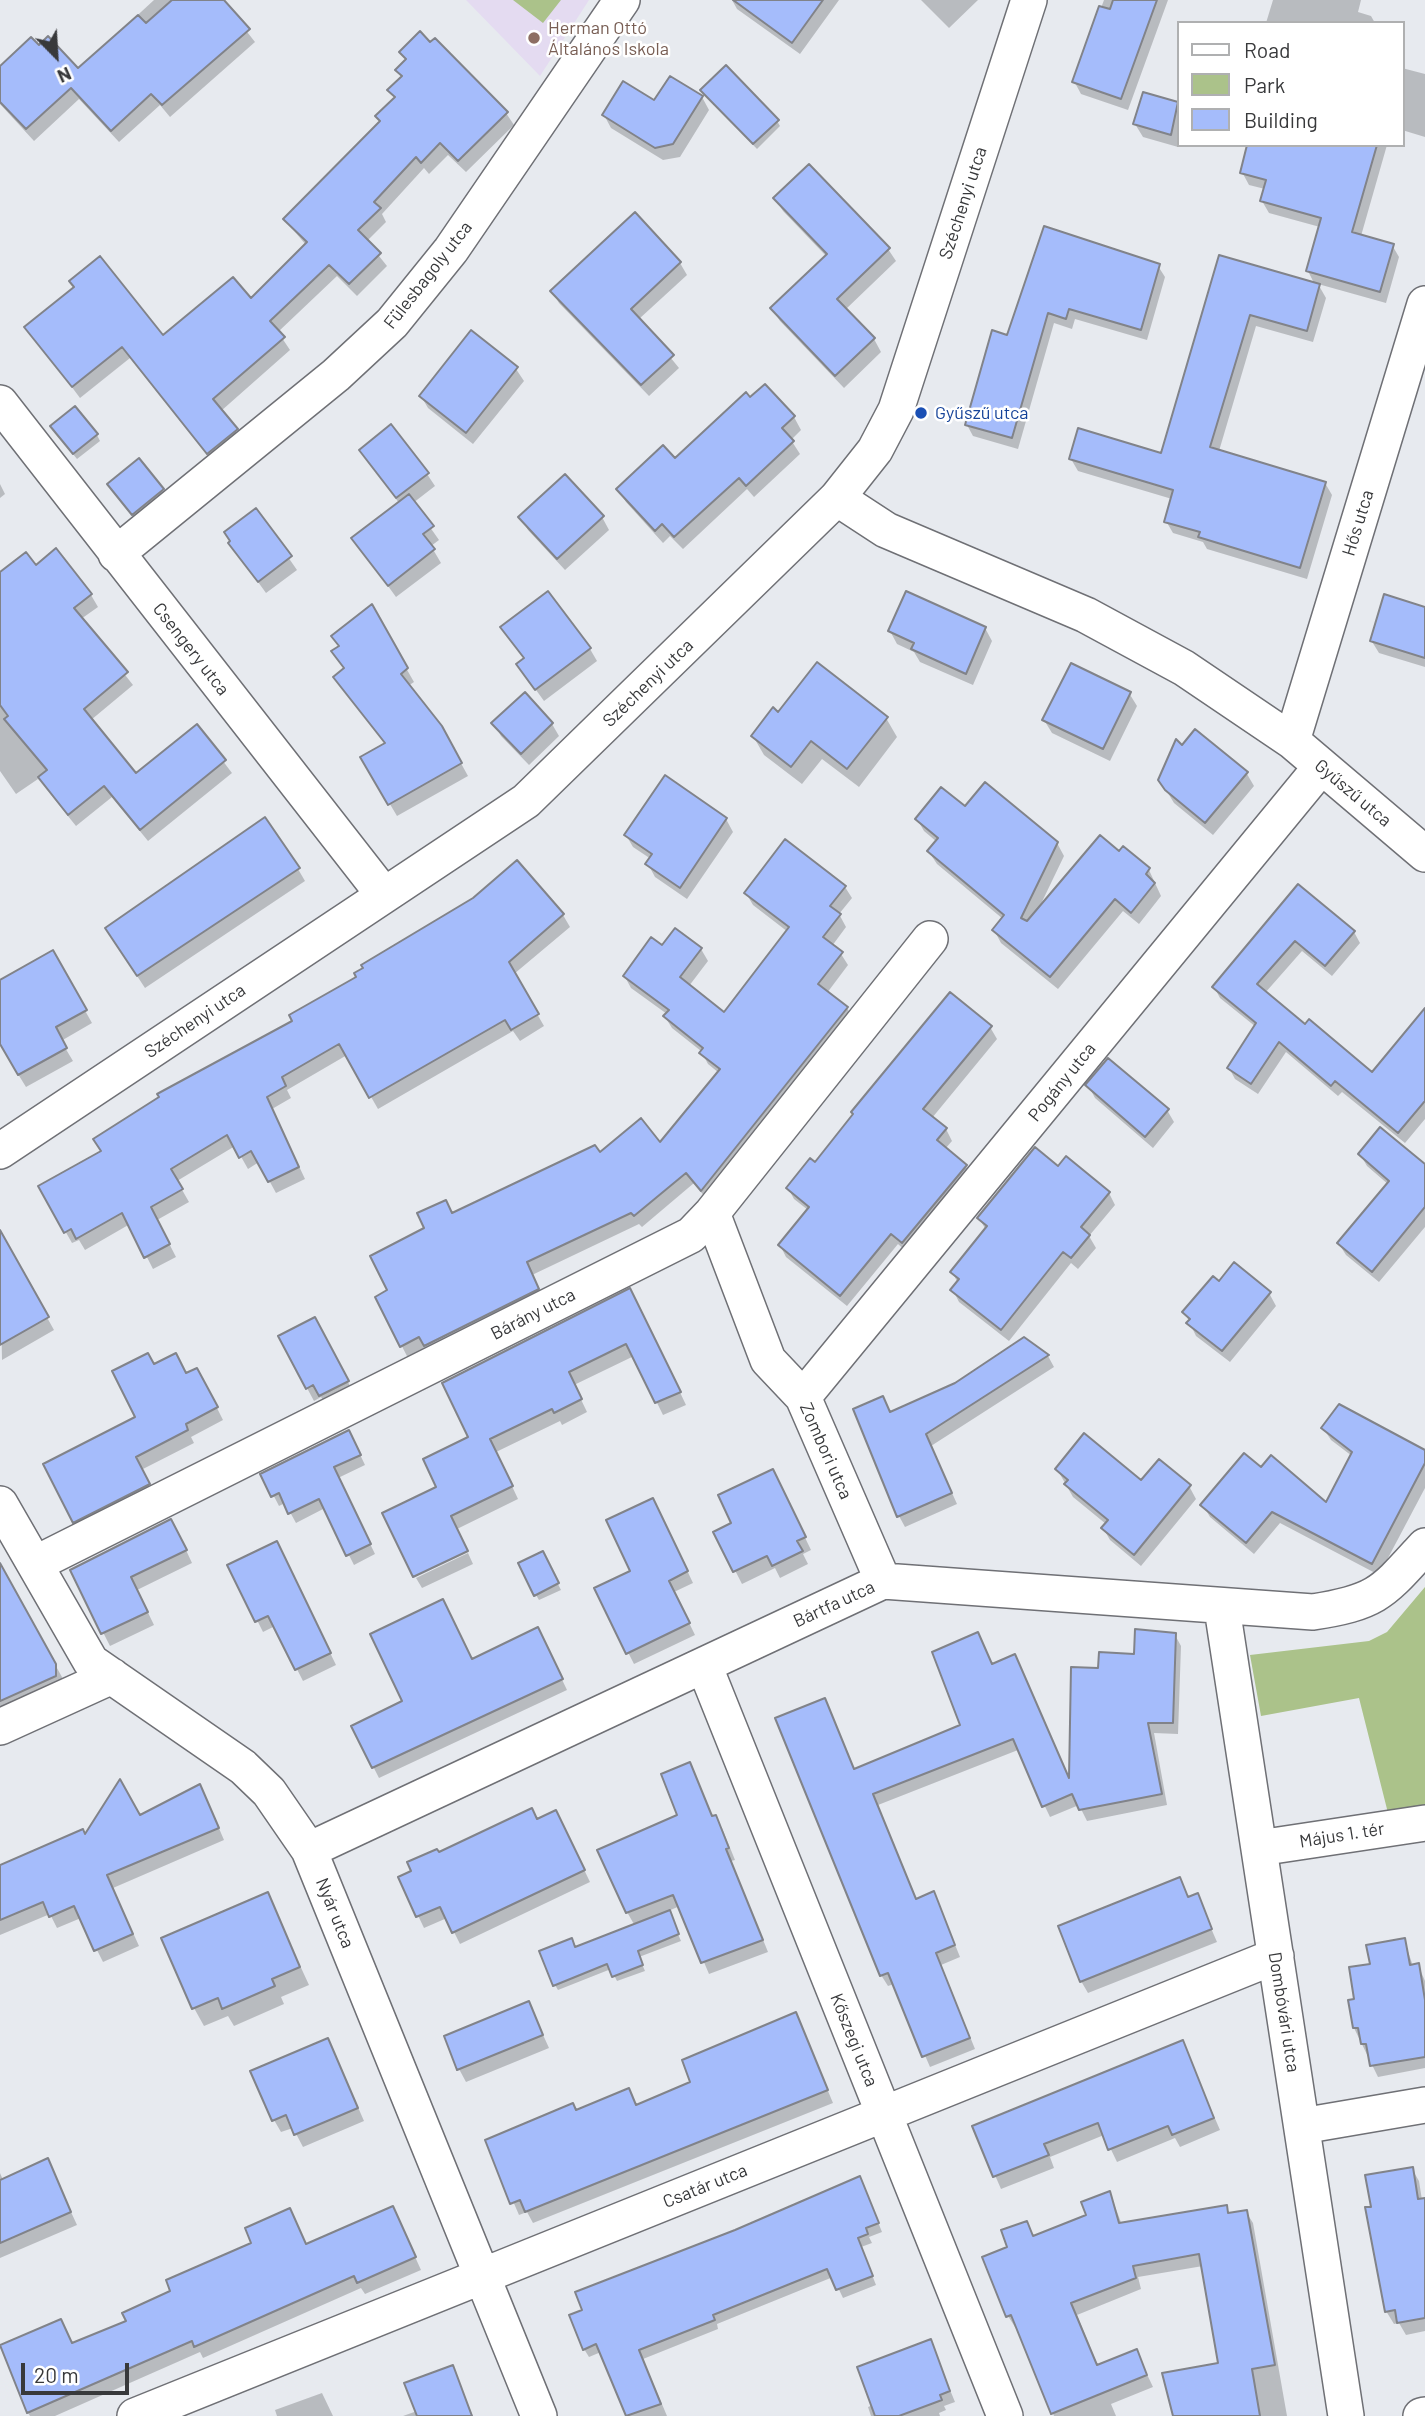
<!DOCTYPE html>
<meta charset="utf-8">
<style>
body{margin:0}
#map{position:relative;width:1425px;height:2416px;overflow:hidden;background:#e7eaef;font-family:Barlow,sans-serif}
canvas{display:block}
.legend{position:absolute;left:1177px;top:21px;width:228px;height:126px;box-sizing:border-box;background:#fff;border:2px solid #afb0b1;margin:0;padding:9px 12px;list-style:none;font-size:21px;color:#38393b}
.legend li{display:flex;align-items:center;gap:14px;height:35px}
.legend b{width:35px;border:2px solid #afb0b1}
.north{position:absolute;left:21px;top:21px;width:70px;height:70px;-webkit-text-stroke:5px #fff;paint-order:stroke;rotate:156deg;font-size:19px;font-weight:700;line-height:28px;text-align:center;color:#38393b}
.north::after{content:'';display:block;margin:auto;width:24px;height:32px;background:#38393b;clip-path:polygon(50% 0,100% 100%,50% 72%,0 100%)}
.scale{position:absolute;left:21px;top:2363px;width:108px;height:32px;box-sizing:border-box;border:4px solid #38393b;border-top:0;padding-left:9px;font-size:21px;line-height:24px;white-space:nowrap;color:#38393b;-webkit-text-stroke:5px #fff;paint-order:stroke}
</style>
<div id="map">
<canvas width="1425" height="2416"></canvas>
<ul class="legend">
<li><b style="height:9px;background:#fff"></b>Road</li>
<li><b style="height:19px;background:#abc28a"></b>Park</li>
<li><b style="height:19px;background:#a5bcfb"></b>Building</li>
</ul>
<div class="north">N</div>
<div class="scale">20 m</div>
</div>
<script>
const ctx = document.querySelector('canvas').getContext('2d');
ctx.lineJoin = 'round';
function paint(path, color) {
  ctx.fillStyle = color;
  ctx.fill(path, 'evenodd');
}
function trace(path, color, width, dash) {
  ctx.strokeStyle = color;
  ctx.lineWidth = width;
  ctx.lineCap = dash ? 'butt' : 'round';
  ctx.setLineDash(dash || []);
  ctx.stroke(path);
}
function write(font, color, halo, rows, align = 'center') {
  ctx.font = font + ' Barlow,sans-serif';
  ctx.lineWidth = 5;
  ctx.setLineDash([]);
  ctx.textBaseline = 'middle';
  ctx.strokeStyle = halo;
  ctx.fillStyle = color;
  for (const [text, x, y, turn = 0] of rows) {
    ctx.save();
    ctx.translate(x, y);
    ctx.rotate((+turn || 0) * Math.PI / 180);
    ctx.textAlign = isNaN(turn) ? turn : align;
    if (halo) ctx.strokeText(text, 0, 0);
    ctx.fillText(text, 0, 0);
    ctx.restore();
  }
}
paint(new Path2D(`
 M466,0H589L540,76Z`), '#e4dbf1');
paint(new Path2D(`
 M513,0H561L543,23Z
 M1425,1587V1811L1389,1817L1359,1698L1261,1716L1250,1655L1369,1641L1387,1632Z`), '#abc28a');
paint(new Path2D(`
 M154,0H222L255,42L170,117L160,105L119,142L79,99L34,141L0,104V79L39,47L78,70Z
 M732,0H839L800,54L737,9Z
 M921,0H978L949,28Z
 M1104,0H1168L1128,110L1081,94L1074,81Z
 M1273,0H1361L1358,12L1371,16L1375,23H1266Z
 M401,52L506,113L514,125L466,172L448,155L429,174L424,168L382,214L386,222L367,241L387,266L357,296L337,276L278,332L290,350L221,411L243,442L215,465L130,358L80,398L27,327L163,338L251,301L306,245L285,220L381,123L395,99L390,90L402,78L397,70L407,61Z
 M1402,68L1425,74V137L1402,130Z
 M1144,94L1178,104V147L1143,137L1135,124Z
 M706,96L777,121L780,126L757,149Z
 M702,97L709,110L680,157L663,160L611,128L604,115L655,103Z
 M1249,145H1387L1361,236L1392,245L1399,257L1386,303L1318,284L1326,298L1313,342L1256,326L1219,451L1325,483L1332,495L1307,579L1207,549L1203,542L1173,533L1166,521L1172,499L1078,471L1071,459L1163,455L1220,258L1315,285L1308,271L1320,227L1269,213L1262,201L1265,189L1249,185L1242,172Z
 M775,198L888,249L896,261L845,310L874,339L881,352L844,388L780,321L772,309L827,257L783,211Z
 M635,215L680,263L687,275L639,319L679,368L649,396L559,303L552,291Z
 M1045,228L1158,266L1165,277L1147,340L1075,319L1072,329L1054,323L1018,449L973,436L967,425L1008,337Z
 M516,369L524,381L473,444L428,408L421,396Z
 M750,400L794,417L801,430L791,440L800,454L754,497L747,489L683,549L670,536L663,543L626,502L618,490L675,460Z
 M55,432L97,435L100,441L77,459Z
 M361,450L427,474L435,486L413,503L439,540L431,546L441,563L396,597L353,538L399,503Z
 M0,484L5,494L0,498Z
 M109,484L162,490L169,503L140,526Z
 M256,511L297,570L266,593L230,543Z
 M602,517L609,530L565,570L528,530L521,518Z
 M35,567L91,595L98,607L81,619L133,685L91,720L136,775L197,727L232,773L148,841L112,797L76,826L38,779L16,794L0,771V574Z
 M371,607L414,682L408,686L441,727L468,776L397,816L362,757L385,744L343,689L345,670L333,652L340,647L333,636Z
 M1425,608V667L1379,653L1371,640Z
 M502,627L590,649L597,661L544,701L518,665L525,659Z
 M985,628L992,641L973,685L920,662L914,652L897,644L890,631Z
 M1129,693L1137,706L1110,761L1052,733L1044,720Z
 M779,714L886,718L897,737L859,787L822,759L802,784L764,755L753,736Z
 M494,723L552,724L559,736L529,765L501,736Z
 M1182,747L1247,774L1254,786L1213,835L1174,803L1160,780Z
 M965,809L1057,843L1064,856L1039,908L1119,854L1149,870L1161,896L1139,924L1123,911L1058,989L1001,943L994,930L1003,919L937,864L929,852L937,842L924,831L917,819Z
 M726,819L733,832L687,899L655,877L648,864L651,859L633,847L626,835Z
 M298,869L305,881L145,988L114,941Z
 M1299,886L1354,932L1360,943L1332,976L1302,951L1265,993L1372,1074L1425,1011V1119L1405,1143L1342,1092L1338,1096L1286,1052L1258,1094L1235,1079L1229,1068L1256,1027L1220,998L1214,987Z
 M845,887L852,898L839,914L846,927L832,946L841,954L848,965L827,993L847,1008L854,1020L708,1201L694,1183L642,1227L639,1224L532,1275L544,1301L408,1358L377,1298L389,1291L453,1214L599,1155L660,1145L719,1073L708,1064L701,1051L672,1028L665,1017L667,1014L631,988L625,977L663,947L701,949L708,961L689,986L724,1015L788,932L753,905L746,893Z
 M563,915L570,927L514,974L544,1026L520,1041L513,1031L378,1109L347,1055L287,1090L291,1098L272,1109L305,1179L276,1193L259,1162L248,1169L235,1146L177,1181L189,1202L157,1220L176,1257L153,1269L130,1224L85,1250L79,1240L72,1243L40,1187Z
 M52,952L92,1023L61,1041L73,1061L26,1087L0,1045V982Z
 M990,1027L997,1039L932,1118L946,1129L952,1141L945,1149L966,1167L973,1178L909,1254L898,1244L847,1306L786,1257L780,1245L808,1210L794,1199L788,1188Z
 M1088,1085L1167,1110L1174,1122L1153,1148L1095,1098Z
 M1360,1154L1425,1166V1227L1379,1282L1346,1255L1339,1244L1389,1185L1367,1166Z
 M1058,1169L1109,1193L1115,1205L1089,1236L1096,1248L1078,1269L1071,1263L1009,1341L959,1302L953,1290L958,1283L952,1272L986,1230L979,1218Z
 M9,1249L54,1330L2,1360L0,1253Z
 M1219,1283L1269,1293L1276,1306L1230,1362L1196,1336L1185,1313Z
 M637,1302L686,1405L663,1415L634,1356L574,1385L587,1412L562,1425L560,1421L496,1452L518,1499L457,1529L414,1575L439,1487L471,1438Z
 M322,1331L354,1394L328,1408L321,1397L314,1401L307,1388Z
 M1024,1339L1048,1356L1054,1367L931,1446L957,1504L905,1527L899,1516L890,1413L956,1385Z
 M154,1366L204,1382L223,1420L191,1437L194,1443L141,1470L155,1497L81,1534L74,1522L137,1418Z
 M1323,1428L1425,1452V1488L1379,1575L1280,1523L1254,1554L1210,1517L1203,1505L1261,1469L1327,1504L1352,1456L1331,1440Z
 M354,1442L365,1465L338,1478L375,1554L354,1565L325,1508L296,1523L285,1503L279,1506L263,1475Z
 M1057,1469L1189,1486L1196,1499L1141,1566L1110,1540L1103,1528L1106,1524L1073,1497Z
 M779,1484L811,1550L803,1554L808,1564L780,1578L775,1568L742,1584L716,1533L734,1524Z
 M659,1511L693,1583L674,1592L695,1635L634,1664L596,1589L633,1572Z
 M178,1533L192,1563L137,1590L154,1625L110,1646L72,1571Z
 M468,1553L473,1564L422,1588L416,1578Z
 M542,1553L561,1590L539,1600L536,1595Z
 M282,1554L336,1665L303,1681L275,1626L263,1632L230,1566Z
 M0,1566L67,1686L0,1713Z
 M978,1634L993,1665L1014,1656L1070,1782L1099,1670L1135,1656L1175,1635L1181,1646L1178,1734L1154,1733L1167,1805L1087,1821L1079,1805L1050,1817L1018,1750L878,1805L917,1900L939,1905L960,1957L941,1965L975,2049L930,2067L894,1984L888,1986L881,1975L824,1700L855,1771L962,1726Z
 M543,1640L567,1690L379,1778L353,1727Z
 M690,1764L713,1818L722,1828L735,1860L731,1861L768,1952L709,1974L680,1906L668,1911L681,1941L639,1957L645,1971L617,1981L611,1969L558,1990L555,1985L575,1948L635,1926L627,1912L680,1816Z
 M206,1798L224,1840L113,1888L139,1946L103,1962L81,1918L57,1928L50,1914L0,1935V1867L140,1817Z
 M538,1821L562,1824L590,1882L460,1944L447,1918L424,1928L400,1878L438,1854Z
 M1180,1879L1189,1898L1197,1896L1217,1942L1088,1993L1081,1981Z
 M267,1894L309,1985L281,1997L284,2004L234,2026L228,2016L204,2026L194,2008Z
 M1404,1940L1413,1966L1418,1965L1425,1981V2068L1378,2077L1354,2028L1356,2000L1372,1965Z
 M529,2004L549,2048L466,2082L459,2069Z
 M796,2014L833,2103L533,2223L527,2212L519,2215L487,2141L576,2112L629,2090L637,2106L693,2083Z
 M1182,2042L1220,2130L1180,2147L1175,2138L1117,2162L1104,2135L1050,2157L1054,2168L1001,2189L974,2127Z
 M334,2052L364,2121L303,2147L293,2128L281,2132L274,2120Z
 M47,2160L77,2225L0,2258V2173L3,2180Z
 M1412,2169L1419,2181L1422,2200H1425V2331L1406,2335L1399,2323L1394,2324L1386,2311L1373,2208Z
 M864,2187L882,2232L869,2237L872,2243L861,2247L876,2285L843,2298L833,2277L717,2324L718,2329L643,2359L667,2416H628L601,2352L589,2357L584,2349Z
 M1110,2193L1122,2225L1226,2207L1230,2214L1246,2212L1253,2223L1287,2416H1245L1203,2266L1138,2277L1141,2289L1077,2315L1098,2366L1136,2351L1153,2387L1111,2404L1116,2416H1054L1017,2326L1015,2327L1008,2316L1034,2238L1089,2216Z
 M393,2208L421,2270L365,2294L361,2288L203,2358L200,2352L55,2416H30L28,2413L0,2347L61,2321L73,2344L128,2322L254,2244L290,2210L307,2245Z
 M930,2341L955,2402L944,2406L946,2410L939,2413L940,2416H871L868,2407L873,2405Z
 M452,2367L473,2416H403L417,2411Z
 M322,2393L333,2416H277L275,2410Z`), '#0003');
const building = new Path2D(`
 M172,0H224L250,29L162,105L151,94L111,131L71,88L26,129L0,102V66L31,37L39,45L48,36L78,68L138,15L146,23Z
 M733,0H823L792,43Z
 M1113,0H1157L1121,99L1072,82L1099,6L1110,9Z
 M420,31L430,42L435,38L508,112L458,161L440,143L421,163L416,157L374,202L381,208L358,230L381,253L349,284L329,265L270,321L285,337L213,399L238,429L207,454L122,347L72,387L24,327L74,287L69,281L100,256L163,335L233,277L251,298L307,242L283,219L380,121L375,116L395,97L387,90L402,76L395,70L406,59L399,52Z
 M726,65L779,120L753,144L700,90Z
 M670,76L703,96L673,144L655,148L602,115L623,81L654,100Z
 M1143,92L1178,102L1171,135L1133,124Z
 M1247,145H1377L1352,232L1394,244L1380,292L1306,271L1321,218L1260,201L1266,180L1240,173Z
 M809,164L890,248L837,299L875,338L835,376L770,308L827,254L773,198Z
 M635,212L681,262L631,309L674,355L641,385L550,291Z
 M1044,226L1160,264L1141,330L1069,309L1066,319L1048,313L1012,438L965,425L992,330L1007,335Z
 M1219,255L1320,284L1307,331L1250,315L1210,447L1326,482L1300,568L1198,537L1200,532L1164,522L1173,490L1069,459L1078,428L1161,453Z
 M471,330L518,367L466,433L419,396Z
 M765,384L795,416L782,428L794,441L746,486L739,478L674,537L662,524L655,531L616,489L663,445L675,458L746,392L750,397Z
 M75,406L98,434L73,454L50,426Z
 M391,424L429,473L396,498L359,450Z
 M139,458L164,489L132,515L107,484Z
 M565,474L604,516L557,559L518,517Z
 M409,494L434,526L423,534L435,549L388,586L351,538Z
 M256,508L292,556L258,582L228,543L230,541L224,532Z
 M56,548L92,594L74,608L128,672L84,709L136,773L197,724L226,760L140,830L104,786L68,815L38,777L47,770L4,719L8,716L0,705V572L26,552L36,565Z
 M548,591L591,648L535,690L516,664L524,658L500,627Z
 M906,591L986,627L966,674L911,649L914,643L888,631Z
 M1384,594L1425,607V658L1370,641Z
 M372,604L408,668L401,674L442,726L462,763L388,805L360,757L385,743L333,677L344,668L331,651L339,646L331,636Z
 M817,662L888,717L847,769L811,741L791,767L751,736L773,707L778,712Z
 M1071,663L1131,692L1103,749L1042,720Z
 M525,692L553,723L521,754L491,723Z
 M1195,729L1248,772L1205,823L1165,790L1158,780L1176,739L1182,745Z
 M665,775L727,818L680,888L645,864L652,854L624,835Z
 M985,782L1058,842L1021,918L1027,921L1100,835L1119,851L1123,846L1150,868L1146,874L1155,883L1131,913L1115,899L1050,977L992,930L1004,915L927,851L938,838L915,819L941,787L965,806Z
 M265,817L300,868L137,976L105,928Z
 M785,839L846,886L830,906L841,914L823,937L843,952L818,984L848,1007L701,1191L686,1173L634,1216L631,1213L527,1262L539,1289L424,1346L419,1337L400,1347L375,1297L387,1290L370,1256L424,1228L417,1213L446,1200L452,1213L595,1145L600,1152L641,1118L660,1142L720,1069L699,1053L703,1048L663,1016L669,1010L623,976L651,937L662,945L675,928L702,948L680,977L724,1012L789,927L744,893Z
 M517,860L564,914L509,962L539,1014L511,1030L505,1020L369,1098L339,1044L282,1077L286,1086L267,1097L299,1167L268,1182L251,1151L239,1158L227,1135L171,1169L183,1189L151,1207L170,1244L144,1258L122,1213L76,1239L71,1229L64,1233L38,1186L101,1151L93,1139L159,1097L157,1094L292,1021L289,1015L356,977L354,973L363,968L361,965L473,898Z
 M1298,884L1355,931L1325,966L1295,941L1257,984L1305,1024L1309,1019L1372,1072L1425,1008V1101L1398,1133L1335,1081L1331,1086L1279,1042L1251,1084L1227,1068L1256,1023L1212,987Z
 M53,950L87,1010L56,1027L67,1048L18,1075L0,1044V980Z
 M950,992L992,1026L923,1109L947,1128L937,1140L967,1165L902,1243L891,1234L840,1296L778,1245L809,1207L786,1188L810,1158L815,1162L853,1114L851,1112Z
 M1108,1058L1169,1109L1145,1137L1085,1085Z
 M1380,1127L1425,1164V1207L1372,1272L1337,1243L1389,1181L1358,1154Z
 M1035,1147L1058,1166L1066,1156L1110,1192L1081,1227L1090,1235L1071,1258L1063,1252L1001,1330L950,1290L959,1279L950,1272L987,1226L977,1218Z
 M0,1230L49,1317L0,1345Z
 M1234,1262L1271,1292L1222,1351L1186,1323L1190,1319L1182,1312L1213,1276L1219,1281Z
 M630,1288L681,1392L655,1403L626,1344L569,1372L582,1399L554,1413L552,1409L490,1439L513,1486L451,1516L468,1551L413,1577L382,1513L436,1487L423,1459L468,1437L442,1383Z
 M315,1317L349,1381L319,1396L313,1385L306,1389L278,1336Z
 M1024,1337L1049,1355L926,1434L952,1493L897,1517L853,1409L883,1396L890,1412L955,1383Z
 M148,1353L154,1364L176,1353L186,1373L197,1368L218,1407L186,1424L188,1430L136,1457L150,1484L73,1523L43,1464L135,1417L112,1371Z
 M1339,1404L1425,1450V1463L1372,1564L1272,1512L1246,1543L1200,1505L1244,1453L1261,1467L1271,1455L1326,1502L1352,1452L1321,1428Z
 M349,1430L361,1455L334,1467L371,1544L346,1556L319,1499L288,1514L279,1493L271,1497L260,1474Z
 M1084,1433L1141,1480L1159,1459L1191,1485L1134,1555L1101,1528L1108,1520L1064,1484L1068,1480L1055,1469Z
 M773,1469L806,1537L797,1541L803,1551L772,1566L767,1556L733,1572L713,1532L731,1523L718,1495Z
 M653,1498L688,1571L669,1581L690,1623L626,1654L594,1588L630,1571L606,1520Z
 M171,1519L187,1550L131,1577L148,1612L101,1634L70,1570Z
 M277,1541L331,1653L295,1670L268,1616L255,1622L227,1565Z
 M543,1551L559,1583L534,1596L518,1563Z
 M0,1563L56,1664V1676L0,1701Z
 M443,1599L472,1659L538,1627L563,1679L372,1768L351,1726L402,1701L370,1634Z
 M1135,1629L1176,1633L1173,1723H1148L1162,1794L1079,1810L1072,1794L1042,1807L1013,1739L873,1794L916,1899L934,1891L955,1945L936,1953L970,2038L922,2057L888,1973L880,1976L775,1718L825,1698L854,1769L960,1725L932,1652L978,1632L992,1664L1015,1654L1069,1778L1071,1667L1098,1668L1099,1652L1134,1654Z
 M690,1762L712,1816L716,1815L729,1848L726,1849L763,1940L701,1963L673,1895L626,1913L597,1850L677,1815L661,1774Z
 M120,1779L140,1815L200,1784L219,1828L107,1875L133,1934L94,1951L74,1906L49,1917L43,1902L0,1920V1865L83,1829L85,1834Z
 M532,1808L537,1819L556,1810L585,1870L452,1933L440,1907L416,1917L398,1877L411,1871L407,1862L437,1849L439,1852Z
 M1180,1877L1188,1897L1198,1893L1212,1929L1080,1982L1058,1926Z
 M268,1892L300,1967L272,1979L275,1986L222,2009L218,1998L192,2009L161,1938Z
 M670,1910L679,1934L638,1951L643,1965L612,1977L607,1964L553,1986L539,1951L572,1938L575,1947Z
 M1405,1938L1410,1965L1419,1963L1425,2000V2057L1370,2066L1366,2044H1361L1358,2028H1353L1348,2000L1354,1999L1349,1967L1370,1964L1366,1945Z
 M529,2001L543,2035L457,2070L444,2036Z
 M796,2012L828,2090L525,2212L520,2200L510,2204L485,2140L573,2103L576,2110L629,2088L636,2105L690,2082L682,2060Z
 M328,2038L358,2108L294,2135L286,2115L272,2121L250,2071Z
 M1183,2040L1214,2118L1172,2135L1168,2126L1108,2150L1098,2123L1044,2144L1049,2155L993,2177L972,2126Z
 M48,2158L71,2212L0,2243V2180Z
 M1413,2167L1418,2199L1425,2198V2318L1397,2323L1395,2310L1385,2312L1365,2207H1371L1365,2175Z
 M860,2176L879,2223L866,2228L868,2234L858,2238L873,2276L836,2290L827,2269L713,2315L715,2320L639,2350L661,2404L626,2416L596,2344L583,2350L569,2315L582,2310L575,2292L735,2230Z
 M1110,2191L1119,2223L1227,2205L1228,2213L1247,2210L1275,2365L1252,2369L1260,2416H1173L1162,2373L1218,2363L1199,2254L1133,2266L1136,2278L1071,2303L1097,2365L1137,2349L1147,2375L1051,2414L1011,2315L1006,2317L982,2257L1007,2247L1001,2230L1027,2221L1033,2236L1086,2215L1081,2202Z
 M393,2206L416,2257L357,2283L354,2276L194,2347L192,2341L27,2413L0,2345L61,2319L72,2343L126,2321L122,2313L170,2291L166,2280L251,2243L245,2228L290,2208L306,2244Z
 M931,2339L950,2391L940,2395L942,2400L899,2416H875L857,2367Z
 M453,2365L472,2416H417L404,2383Z`);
paint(building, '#a5bcfb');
trace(building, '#818389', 2);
const minor = new Path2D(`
 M0,403L384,895
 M837,498L886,530L1086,615L1184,668L1292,741L1425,854
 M116,554L336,375L392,323L451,250L622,0
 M1292,741L1425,304
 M0,1151L526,801L837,498L875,450L896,410L1029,0
 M712,1213L768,1360L803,1397L883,1581
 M803,1397L1321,767
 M0,1504L91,1662L243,1767L269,1792L309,1850L539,2416
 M35,1564L691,1235L712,1213L930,939
 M1222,1608L1346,2416
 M704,1665L1005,2416
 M0,1727L112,1676
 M1259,1848L1425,1823
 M309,1850L883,1581L1313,1612C1378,1602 1383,1592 1425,1546
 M1302,2126L1425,2105
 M135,2416L1276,1956
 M1421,2416L1425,2415`);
trace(minor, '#6f7075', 38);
trace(minor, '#fff', 35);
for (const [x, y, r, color] of [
 [534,38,7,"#8d6e63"],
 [921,413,7,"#1a4fb4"]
]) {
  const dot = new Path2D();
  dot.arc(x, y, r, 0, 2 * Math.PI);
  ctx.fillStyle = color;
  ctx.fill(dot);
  trace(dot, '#fff', 2.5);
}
write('18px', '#785e54', '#fff', [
 ["Herman Ottó",548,28],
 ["Általános Iskola",548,49]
], 'left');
write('18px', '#38393b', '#fff', [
 ["Széchenyi utca",963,203,-72],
 ["Fülesbagoly utca",428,275,-52],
 ["Hős utca",1358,523,-73],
 ["Csengery utca",191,649,52],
 ["Széchenyi utca",648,683,-44],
 ["Gyűszű utca",1353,793,40],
 ["Széchenyi utca",195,1021,-34],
 ["Pogány utca",1062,1082,-51],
 ["Bárány utca",533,1314,-27],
 ["Zombori utca",826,1451,66],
 ["Bártfa utca",834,1604,-25],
 ["Május 1. tér",1342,1835,-9],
 ["Nyár utca",335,1913,68],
 ["Dombóvári utca",1284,2012,81],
 ["Kőszegi utca",854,2040,68],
 ["Csatár utca",705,2186,-22]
]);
write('18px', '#164399', '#fff', [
 ["Gyűszű utca",935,413]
], 'left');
</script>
